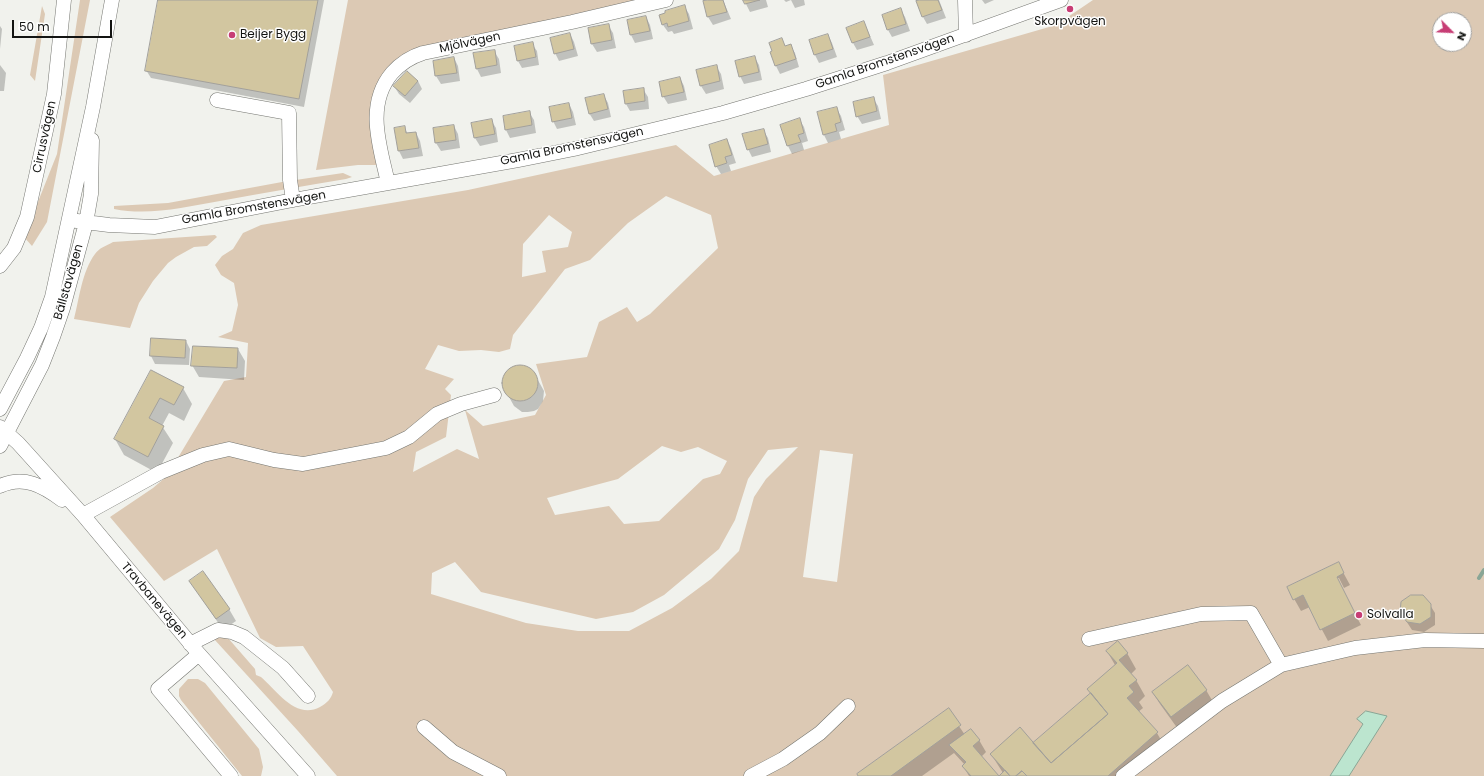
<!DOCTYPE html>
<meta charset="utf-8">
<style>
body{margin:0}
#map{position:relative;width:1484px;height:776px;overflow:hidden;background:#f1f2ed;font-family:Poppins,sans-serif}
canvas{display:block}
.north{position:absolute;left:1432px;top:12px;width:40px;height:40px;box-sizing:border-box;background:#fff;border:1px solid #a1a1a0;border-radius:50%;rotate:114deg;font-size:11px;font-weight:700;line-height:16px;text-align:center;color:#131412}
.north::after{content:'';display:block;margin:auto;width:14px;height:18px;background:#c73d75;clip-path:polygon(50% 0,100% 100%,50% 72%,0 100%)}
.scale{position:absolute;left:12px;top:20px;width:100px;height:18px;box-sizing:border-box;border:2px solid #131412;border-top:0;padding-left:5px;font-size:12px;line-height:14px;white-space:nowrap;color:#131412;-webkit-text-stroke:3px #fff;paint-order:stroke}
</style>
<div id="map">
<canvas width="1484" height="776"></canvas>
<div class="north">N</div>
<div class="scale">50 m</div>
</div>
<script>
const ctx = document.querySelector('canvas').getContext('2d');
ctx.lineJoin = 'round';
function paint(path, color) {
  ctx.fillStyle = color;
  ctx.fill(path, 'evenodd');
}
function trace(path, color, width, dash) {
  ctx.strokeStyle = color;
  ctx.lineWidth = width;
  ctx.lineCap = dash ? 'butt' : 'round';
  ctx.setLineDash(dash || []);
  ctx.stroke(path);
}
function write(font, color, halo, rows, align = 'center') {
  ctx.font = font + ' Poppins,sans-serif';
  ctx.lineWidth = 3;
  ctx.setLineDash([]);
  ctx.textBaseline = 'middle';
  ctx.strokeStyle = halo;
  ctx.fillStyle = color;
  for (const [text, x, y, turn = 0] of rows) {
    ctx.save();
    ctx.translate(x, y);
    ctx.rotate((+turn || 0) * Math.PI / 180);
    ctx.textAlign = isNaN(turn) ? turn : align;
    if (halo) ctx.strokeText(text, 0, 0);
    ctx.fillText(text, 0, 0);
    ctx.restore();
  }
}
paint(new Path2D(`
 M80,0H90L47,222L32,246L24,237L57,154Z
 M348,0H642L486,34L385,72L377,165H358L316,170Z
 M1093,0H1484V776H337L298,731L214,639L218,636L228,638L255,669L256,675L261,677C277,691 296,720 320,707C327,703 331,699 333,692L303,646L276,647L260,638L217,549L164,581L110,517L153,488L167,476L224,381L246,377L248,343L218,337L232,331L238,305L234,283L221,275L215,265L222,256L233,249L243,233L261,225L468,190L676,145L714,176L889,125L883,75L1056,25ZM1440,20H1464V44H1440ZM666,196L711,215L718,248L650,314L637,322L627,307L599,322L587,357L536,364L546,395L535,415L483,426L465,410L479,459L457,449L413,472L416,452L446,437L451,395L445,389L454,379L425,369L438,345L459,351L481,350L499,352L510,349L513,335L565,269L590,260L628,223ZM549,215L572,232L568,247L542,251L546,272L522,277L523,244ZM662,446L681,452L698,447L727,461L720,474L703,479L659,521L624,524L609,506L555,515L547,498L618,479ZM798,447L766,479L754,497L739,551L711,579L672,608L629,631H578L526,623L431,594L432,573L455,562L481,592L596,619L633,612L664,595L719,549L735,520L748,479L768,450ZM820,450L853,454L837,582L803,577Z
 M42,6L45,14L35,81L30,75Z
 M343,173L352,177L346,179C304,186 262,193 220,201C185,207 149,216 114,209V206L168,203L282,182Z
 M215,235L217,237L207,246L194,247L176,257L168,263L153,281L139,303L130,328L74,319C79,300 82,271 95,254C99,248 106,246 113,242Z
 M188,679H198L205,683L259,749L263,767L261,776H242L181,700L179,696V689Z`), '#dcc9b4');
const water = new Path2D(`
 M1366,711L1387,716L1349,776H1330L1363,724L1357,719Z`);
paint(water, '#bce5cf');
trace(water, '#89a696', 1);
paint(new Path2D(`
 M159,0H324L304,107L151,78L146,70Z
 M712,0H723L731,19L713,25L708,17L704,2Z
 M744,0H766L768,7L750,12Z
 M784,0H804L805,5L795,8L791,0L786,2Z
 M923,0H939L946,18L927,24L923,17Z
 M982,0H994L985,4Z
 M684,6L689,14L693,29L674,34L672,31L668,32L663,25L661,16Z
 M900,9L905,17L910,31L892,37L888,30Z
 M646,17L650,25L653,39L635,43L631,35L628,21Z
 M864,22L874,45L857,50L853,43Z
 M608,25L613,33L616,48L597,52L592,44L589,29Z
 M0,26L2,29L0,49Z
 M570,34L574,42L578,56L559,61L555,53Z
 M828,35L832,43L837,57L819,63L815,55L810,41Z
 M782,40L786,47L790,45L795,53L799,67L780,74L776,66Z
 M532,44L537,51L539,65L522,68L518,61Z
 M494,51L499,59L501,73L481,77L477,69L474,54Z
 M454,58L458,66L460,81L441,84L436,76L434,61Z
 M755,58L759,65L762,80L744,84L740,76Z
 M0,65L6,73L4,91H0Z
 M716,66L721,74L724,89L706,94L701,86L698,71Z
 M407,72L418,81L422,89L410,103L399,94L394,86Z
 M680,78L684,86L687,100L668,104L663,96Z
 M643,89L648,97L649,109L630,111L626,104Z
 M604,96L608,103L611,117L594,121L589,113Z
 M873,98L878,106L881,119L862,124L857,116Z
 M569,104L573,112L576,125L557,129L553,121Z
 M836,108L841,116L845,130L839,132L841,139L828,143L824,135L818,113Z
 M529,112L534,120L536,133L510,138L506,130Z
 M799,119L804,127L808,141L802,143L804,150L792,154L788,146L781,125Z
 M491,120L496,128L498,142L480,146L475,138L473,123Z
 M454,126L458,134L460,148L441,151L436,143L434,129Z
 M404,127L408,134L416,133L420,141L423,156L403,159L399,151Z
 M763,130L768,138L771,152L752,157L748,149Z
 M727,140L731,148L736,163L729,165L731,171L721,174L716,166Z
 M186,341L190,349L189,365L155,364L151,356Z
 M238,349L245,361L244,380L199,377L192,365Z
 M517,366L527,367L534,373L544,391L543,401L538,409L534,411L528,412H522L514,406L504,388V377L509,370Z
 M151,371L183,388L192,404L184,421L169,413L162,426L173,443L157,473L124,455L115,439Z
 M1338,563L1350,585L1344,588L1339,578H1336L1361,625L1328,641L1310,607L1301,611L1288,588Z
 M190,581L229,609L236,621L223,630Z
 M1430,605L1435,613V625L1424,632L1412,630L1401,613Z
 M1107,651L1127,653L1136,669L1131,674L1136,680L1145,696L1139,702L1143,708L1138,712L1157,733L1166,749L1135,776H1000L1003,773L991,754L1033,744L1091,694L1115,665Z
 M1206,690L1213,702L1178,729L1160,704L1153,693Z
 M948,710L965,735L979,740L986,752L981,757L998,776H969L963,766L965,765L954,753L922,776H859Z`), '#0003');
trace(new Path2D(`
 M1479,578L1484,570`), '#89a696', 4);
const building = new Path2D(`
 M158,0H318L299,99L145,71Z
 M708,0H723L727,12L707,17L703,1Z
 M743,0H760L745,4Z
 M920,0H938L942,10L922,17L916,1Z
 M685,5L689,21L668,27L667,23L662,25L659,15L665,13V11Z
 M901,8L906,24L887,30L882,15Z
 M646,16L650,31L630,35L627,20Z
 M864,21L870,37L852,43L846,28Z
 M609,24L612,40L591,44L588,28Z
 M570,33L574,49L554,54L550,38Z
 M828,34L833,49L814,55L809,40Z
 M782,38L785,46L791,44L796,59L775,66L770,52L772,51L769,43Z
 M533,42L536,57L517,61L514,46Z
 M495,50L497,65L476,69L473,53Z
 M755,56L759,72L739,77L735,61Z
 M454,57L457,73L435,76L433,61Z
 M717,65L720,81L700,86L696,70Z
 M407,71L418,81L405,96L393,86Z
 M680,77L684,92L662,97L659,82Z
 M644,88L645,101L625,104L623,91Z
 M604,94L608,109L589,114L585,98Z
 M874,97L877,111L856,117L853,102Z
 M569,103L572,118L552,122L549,107Z
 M837,107L841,122L835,124L837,131L823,135L817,112Z
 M530,111L532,125L505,130L503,116Z
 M800,118L804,133L798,135L801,142L787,146L780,125Z
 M492,119L495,134L474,138L471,123Z
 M454,125L456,140L435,143L433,128Z
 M405,126L406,133L416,132L419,148L398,151L394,128Z
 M764,129L768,144L747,150L742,134Z
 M727,139L732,155L725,157L727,163L715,167L709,145Z
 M151,338L186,340L185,358L150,356Z
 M193,346L238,348L237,368L191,366Z
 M502 383a18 18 0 1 1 36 0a18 18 0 1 1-36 0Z
 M151,370L184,387L174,405L160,398L149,418L164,426L148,457L114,439Z
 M1339,562L1344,573L1337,577L1355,613L1320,630L1303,595L1293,600L1287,587Z
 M203,571L230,609L216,619L189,581Z
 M1411,595H1423L1431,604V617L1420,624L1407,622L1400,613L1401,602Z
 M1118,641L1128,653L1119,660L1137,680L1129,686L1134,692L1127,698L1158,732L1108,776H1027L1022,771L1016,776H1010L990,754L1020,727L1051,763L1108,714L1087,689L1117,663L1106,651Z
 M1188,665L1207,690L1171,717L1152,692Z
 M1091,693L1108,714L1051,763L1033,743Z
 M949,708L961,725L891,776H858L857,774Z
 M971,729L980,740L973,746L999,776L1005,770L1010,776H971L962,766L966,762L949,745Z
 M1022,771L1027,776H1016Z`);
paint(building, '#d2c6a0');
trace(building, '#a2a09b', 1);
const minor = new Path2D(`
 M965,0L966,35
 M217,100L289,113L290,180L293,200
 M388,183C380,147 365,105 392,73C401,63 410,57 423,53L572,22L666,0
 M69,220L109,225L155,227L293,200L518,160L574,149L723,113L806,89L887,63L1061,0
 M0,266L14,248L27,217L54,94L64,0
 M0,409L27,358L41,328L52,297L93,107L112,0
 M0,427L18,443L83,515L199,654L308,776
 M0,446L42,365L53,337L63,308L86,223L91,194L92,140
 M0,486C24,475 43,486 62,500
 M83,515L161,472L203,455L229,449L274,460L303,464L386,448L409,437L437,414L461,404L494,395
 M1089,639L1201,614L1251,613L1281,665
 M190,644L218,630L232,632L244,637L283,668L308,696
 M199,654L158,689L231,776
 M424,727L453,752L499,776
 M751,776L783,759L820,733L848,706
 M1123,776L1222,701L1281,665L1355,648L1425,640L1484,641`);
trace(minor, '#757671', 15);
trace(minor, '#fff', 14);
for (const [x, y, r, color] of [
 [1070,9,4,"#c73d75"],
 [232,35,4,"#c73d75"],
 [1359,615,4,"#c73d75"]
]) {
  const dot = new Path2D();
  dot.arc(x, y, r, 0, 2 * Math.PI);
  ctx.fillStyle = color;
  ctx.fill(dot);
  trace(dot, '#fff', 1.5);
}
write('12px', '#131412', '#fff', [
 ["Skorpvägen",1070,22,"center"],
 ["Beijer Bygg",240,35],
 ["Solvalla",1367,615]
], 'left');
write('12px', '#131412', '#fff', [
 ["Mjölvägen",470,43,-12],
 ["Gamla Bromstensvägen",885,62,-19],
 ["Cirrusvägen",45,137,-78],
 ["Gamla Bromstensvägen",572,147,-12],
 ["Gamla Bromstensvägen",254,208,-10],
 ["Bällstavägen",69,282,-74],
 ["Travbanevägen",154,601,50]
]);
</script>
